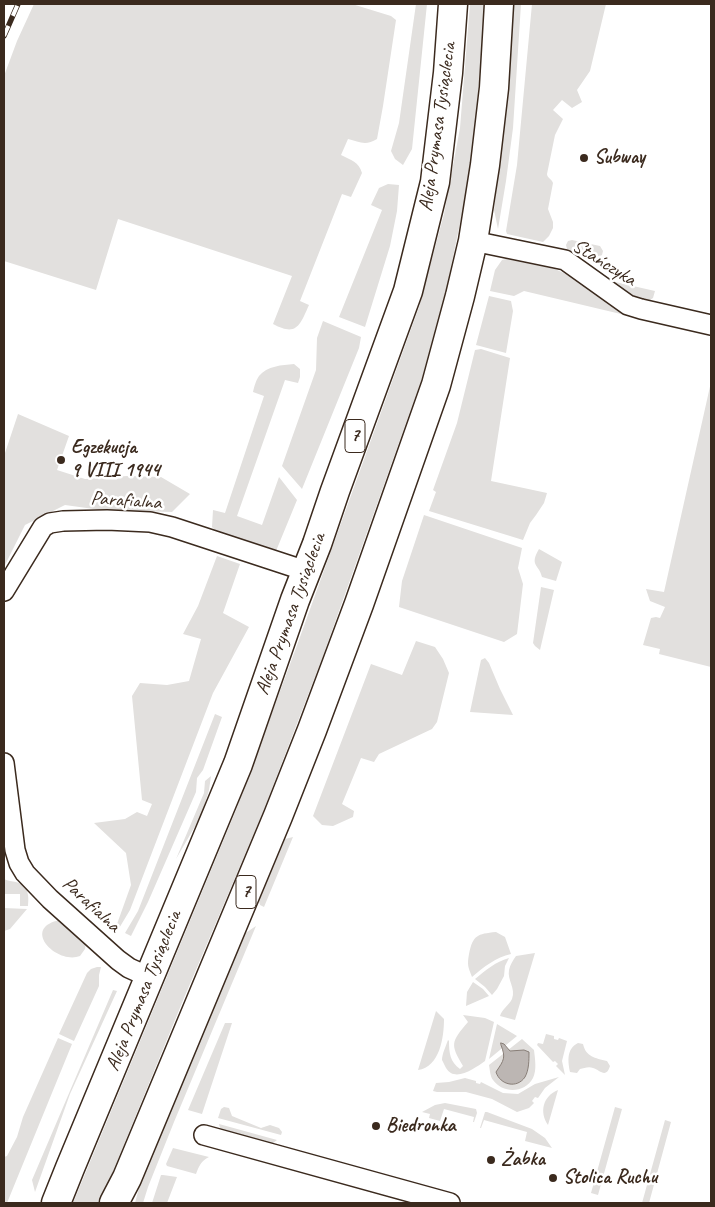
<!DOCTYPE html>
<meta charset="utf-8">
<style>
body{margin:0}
#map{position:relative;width:715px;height:1207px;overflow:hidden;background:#fff;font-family:Caveat,sans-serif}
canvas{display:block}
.frame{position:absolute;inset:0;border:5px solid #3b2a1e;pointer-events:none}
</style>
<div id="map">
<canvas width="715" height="1207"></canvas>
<div class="frame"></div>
</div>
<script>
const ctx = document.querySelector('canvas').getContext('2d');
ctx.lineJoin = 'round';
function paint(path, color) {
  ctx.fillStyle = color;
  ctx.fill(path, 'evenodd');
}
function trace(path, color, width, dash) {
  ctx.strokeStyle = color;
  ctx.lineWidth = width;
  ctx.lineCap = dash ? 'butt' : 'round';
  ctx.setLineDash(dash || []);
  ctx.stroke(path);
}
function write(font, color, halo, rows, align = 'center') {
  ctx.font = font + ' Caveat,sans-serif';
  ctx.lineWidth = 5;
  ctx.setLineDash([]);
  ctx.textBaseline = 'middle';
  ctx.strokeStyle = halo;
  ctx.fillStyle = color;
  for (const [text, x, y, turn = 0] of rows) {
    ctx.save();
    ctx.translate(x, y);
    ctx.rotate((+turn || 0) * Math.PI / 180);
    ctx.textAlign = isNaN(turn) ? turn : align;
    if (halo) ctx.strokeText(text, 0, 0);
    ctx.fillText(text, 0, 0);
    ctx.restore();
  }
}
paint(new Path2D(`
 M34,4H352L391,16L396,20L383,106L377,139C366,146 359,142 348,139L341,155C351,160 359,162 362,173L351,197L342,194L300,301L309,305C300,325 297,337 273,324L292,276L118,219L96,290L4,261V76L17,41Z
 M416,4H427L412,149L403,165L395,159L391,151L399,123Z
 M470,4H485L476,121L471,170L447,286L422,378L323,656L263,812L184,998L100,1203H73L236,810L296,648L419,307L444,214L460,128Z
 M514,4H521L513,128L506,181L498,229L494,210L507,101Z
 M532,4H606L590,71L577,90L582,102L572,108L562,100L553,110L563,119L555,135L547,174C547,178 552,179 553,183L548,209L553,222V228L549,236L543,242L507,234L506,231L517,165Z
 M388,184L399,185L397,211L390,246L365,327L339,317L382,210L371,205L379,188Z
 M572,240L600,246L603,251L602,255L597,258L570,251L567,249L566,245L568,241Z
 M506,259L555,269L568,275L616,307L646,318V320L524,291L514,296L490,291L495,270L502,260Z
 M611,281L655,291L653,298L650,300H647L629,295Z
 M489,296L511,301L513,311L506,353L476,345Z
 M323,321L361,337L359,348L302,489L282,466L316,370L317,338Z
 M481,349L510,358L491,481L547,493L544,503L536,515L530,523L523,540L429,511L436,492L433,490L457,423L475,350Z
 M294,364L300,369V377L298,383L285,380L237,516L262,525L279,477L297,500L276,551L219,535L212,527L213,510L225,513L264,396L253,392C254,387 256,380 259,376C267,366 282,365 294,364Z
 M711,382V667L659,654L660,649L643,645L651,618L656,617L660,618L665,607L650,601L646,589L664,592Z
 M18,414L69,436L57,470L85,479L127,476L161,477L190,494L172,512L101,510L65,505L25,525L4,567V453H5Z
 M424,515L522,548L518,568L523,584L517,634L504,642L399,607L402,581Z
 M539,549L562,562L556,581L542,577C539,564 529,566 539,549Z
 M217,556L240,564L223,613L249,627L213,693L130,910L115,935L112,933L117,924L131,885L126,853L94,823L125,819L137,812L147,816L152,804L142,800L132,696L140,683L167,685L189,681L201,639L183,634L198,606Z
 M541,587L554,590L540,650L535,646L533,643Z
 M416,641L435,647L443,659L449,673L437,722L432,729L379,754L374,762L361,758L342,804L354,811L353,817L333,826L322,825L313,816L371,664L402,675Z
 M485,658L489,663L500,689L513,715L470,712L481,660Z
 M215,714L222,717L203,770L197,778L196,792L148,902L131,936L125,933L138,911Z
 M211,776L209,790L201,816L176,859L204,793L205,781Z
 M293,837L264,907L260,905L259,901L285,839Z
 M4,879C8,881 12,881 16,882C29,886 29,896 28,906H20V894H4Z
 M4,908L27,909L10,929L4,931Z
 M60,920L86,943L85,949L80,956C57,965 20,928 60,920Z
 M256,926L174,1122L148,1187L143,1203H135L140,1184L174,1100L244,934Z
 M496,932L505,937L511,954C496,957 484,967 472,977C468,967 467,965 469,954C473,935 477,934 496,932Z
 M535,953L515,1020L500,1016C502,1009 509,1005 512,999C516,988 507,980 509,970C510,965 513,960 516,956Z
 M509,958L505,966L504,976L497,989L492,995L485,987L475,979C486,970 495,962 509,958Z
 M97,967H101L99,975V986L74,1041L59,1034L87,973L91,969Z
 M473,982L483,989L489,996L466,1006L467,992Z
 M113,990L117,991L70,1094L35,1192L32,1180Z
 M436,1011L444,1019C444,1037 440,1067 418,1070Z
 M463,1015L485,1018L494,1022L485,1061C475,1068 455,1083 446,1068C445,1066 443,1062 442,1060C442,1054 446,1046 448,1040L449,1041C449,1053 450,1062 460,1069L463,1066C450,1044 451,1042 468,1022Z
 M225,1023H232L202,1114L188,1110Z
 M497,1024L517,1036L489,1059Z
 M546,1034L554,1036V1039L558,1040L559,1038L567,1041L562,1061L565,1075L556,1066L558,1064L555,1061L553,1062L537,1045L538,1043L543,1044Z
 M58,1038L72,1044L7,1203H4V1157L7,1156L17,1137L23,1117Z
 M522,1039L534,1050C535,1059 537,1070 533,1078C525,1093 503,1094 493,1080C490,1076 490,1070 489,1065Z
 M578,1043L583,1044C586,1057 595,1058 607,1061L610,1066C606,1079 600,1070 593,1068C589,1066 584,1068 580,1069L577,1073L570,1072C568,1062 566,1049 578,1043Z
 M559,1077L545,1088L538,1098L535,1097L532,1101L534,1103L529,1108L517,1112L492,1099L466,1092H437L433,1091L436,1083L449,1082L465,1078L476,1081V1083L480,1084L481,1082L503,1093L518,1094L535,1084Z
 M558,1090L548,1125C539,1112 543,1096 558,1090Z
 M445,1103L476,1109L477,1113L474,1122H473L474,1117L444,1109L440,1121L429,1118L430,1114L422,1112L435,1105Z
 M224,1107L229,1108L232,1116L261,1128L270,1125L279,1128L282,1132L281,1135L218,1118L221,1109Z
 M615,1107L622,1109L598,1195L591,1193Z
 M485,1112H487L532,1129L545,1138L552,1148L525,1141L527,1132L484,1120L481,1128H480Z
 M665,1120L671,1122L649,1203H642Z
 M219,1124L277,1140L272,1144H269L224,1131L220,1128Z
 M173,1148L209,1157C201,1161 199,1166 196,1174L167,1166L166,1164Z
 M161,1175H163L177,1177L167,1203H152Z`), '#e2e0de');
const water = new Path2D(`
 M501,1043L504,1044L510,1051L524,1050L529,1052C529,1060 529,1070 525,1077C517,1089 500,1085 496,1072C504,1060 506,1058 501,1045Z`);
paint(water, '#bcb6b3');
trace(water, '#887e77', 1);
const street = new Path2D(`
 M473,241L565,260L628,305L641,309L711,325
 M4,591L43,527L50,523L63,521L107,520L150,522L172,527L306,571
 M4,763L15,850L19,863L25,873L50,899L118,960L129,968L149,977
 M204,1135L450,1203`);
const primary = new Path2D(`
 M56,1203L70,1168L238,764L295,600L317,544L335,491L408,291L435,182L448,73L453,4
 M114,1203L127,1178L278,816L312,730L359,604L436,385L460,296L473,241L485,165L494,88L499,4`);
trace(street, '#3b2a1e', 22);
trace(primary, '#3b2a1e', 31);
trace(street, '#fff', 19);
trace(primary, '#fff', 28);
const rail = new Path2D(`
 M4,36L18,4`);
trace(rail, '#3b2a1e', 5.5);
trace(rail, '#fff', 4, [11]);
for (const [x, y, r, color] of [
 [584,158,5,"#3b2a1e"],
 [61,460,5,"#3b2a1e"],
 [376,1126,5,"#3b2a1e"],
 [491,1160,5,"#3b2a1e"],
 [553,1178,5,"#3b2a1e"]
]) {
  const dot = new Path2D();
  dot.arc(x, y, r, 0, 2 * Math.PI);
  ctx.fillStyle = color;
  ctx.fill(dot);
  trace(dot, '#fff', 2);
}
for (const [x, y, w] of [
 [355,436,20],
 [246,892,20]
]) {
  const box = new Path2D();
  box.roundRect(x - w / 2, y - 16.5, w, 33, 4);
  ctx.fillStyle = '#fff';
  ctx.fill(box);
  trace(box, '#3b2a1e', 1);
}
write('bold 19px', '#3b2a1e', null, [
 ["7",355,436],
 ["7",246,892]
]);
write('20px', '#3b2a1e', '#fff', [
 ["Aleja Prymasa Tysiąclecia",438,127,-82],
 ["Stańczyka",604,263,32],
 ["Parafialna",126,501,4],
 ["Aleja Prymasa Tysiąclecia",291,614,-70],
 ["Parafialna",91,905,43],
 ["Aleja Prymasa Tysiąclecia",144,991,-68]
]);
write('bold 20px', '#3b2a1e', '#fff', [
 ["Subway",594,158],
 ["Egzekucja",71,448],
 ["9 VIII 1944",71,471],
 ["Biedronka",386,1126],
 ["Żabka",501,1160],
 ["Stolica Ruchu",563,1178]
], 'left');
</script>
